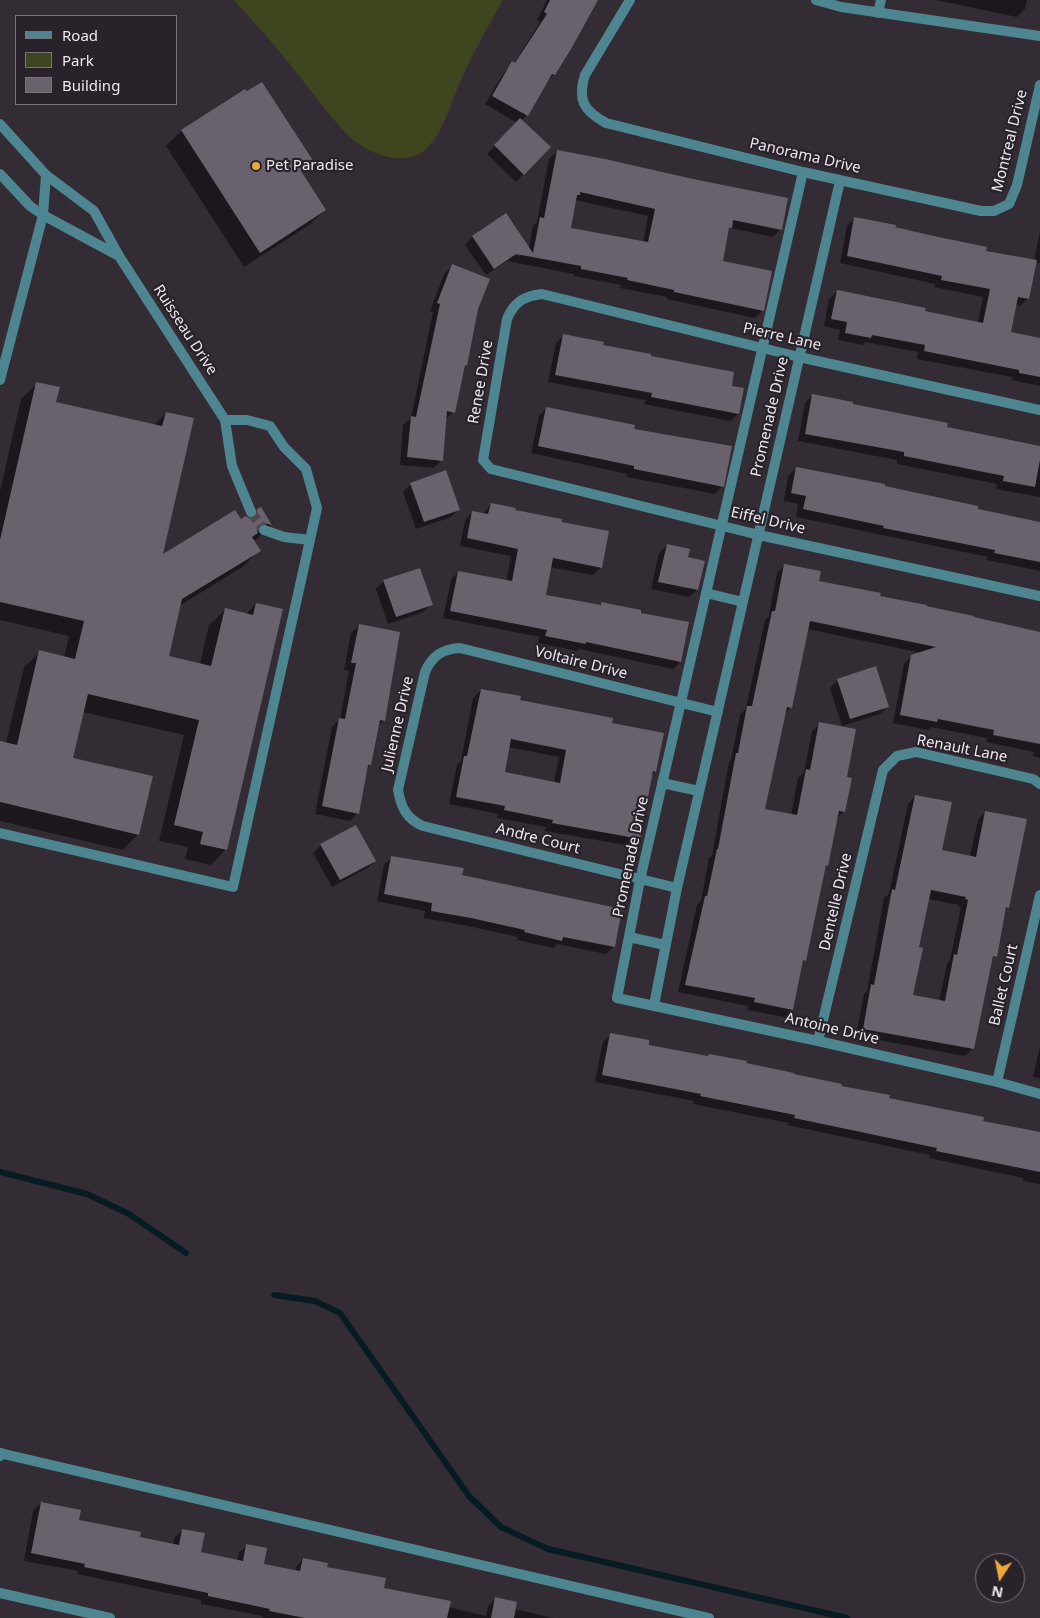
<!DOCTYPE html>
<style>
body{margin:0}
#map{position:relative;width:1040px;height:1618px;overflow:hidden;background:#332c35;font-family:"Noto Sans",sans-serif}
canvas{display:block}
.legend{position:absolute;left:15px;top:15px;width:162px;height:90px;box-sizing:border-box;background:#29222b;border:1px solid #777178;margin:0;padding:6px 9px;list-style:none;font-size:15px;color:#ece7ec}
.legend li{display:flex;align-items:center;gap:10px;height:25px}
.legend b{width:25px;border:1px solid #777178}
.north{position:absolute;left:975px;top:1553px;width:50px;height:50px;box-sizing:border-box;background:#29222b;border:1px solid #777178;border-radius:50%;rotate:191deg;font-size:14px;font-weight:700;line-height:20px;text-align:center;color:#ece7ec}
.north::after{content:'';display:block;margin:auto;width:18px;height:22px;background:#eaaa38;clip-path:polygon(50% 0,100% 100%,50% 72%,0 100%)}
</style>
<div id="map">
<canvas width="1040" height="1618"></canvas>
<ul class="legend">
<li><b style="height:6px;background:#4d8690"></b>Road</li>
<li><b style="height:14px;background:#3f461f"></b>Park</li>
<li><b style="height:14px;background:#69616b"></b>Building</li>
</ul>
<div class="north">N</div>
</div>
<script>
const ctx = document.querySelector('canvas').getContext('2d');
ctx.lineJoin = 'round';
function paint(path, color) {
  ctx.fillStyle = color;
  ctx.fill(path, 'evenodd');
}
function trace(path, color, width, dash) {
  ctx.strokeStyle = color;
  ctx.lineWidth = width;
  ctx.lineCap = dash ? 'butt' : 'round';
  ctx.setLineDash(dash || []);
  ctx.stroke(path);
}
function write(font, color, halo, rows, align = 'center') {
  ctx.font = font + ' "Noto Sans",sans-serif';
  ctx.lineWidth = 4.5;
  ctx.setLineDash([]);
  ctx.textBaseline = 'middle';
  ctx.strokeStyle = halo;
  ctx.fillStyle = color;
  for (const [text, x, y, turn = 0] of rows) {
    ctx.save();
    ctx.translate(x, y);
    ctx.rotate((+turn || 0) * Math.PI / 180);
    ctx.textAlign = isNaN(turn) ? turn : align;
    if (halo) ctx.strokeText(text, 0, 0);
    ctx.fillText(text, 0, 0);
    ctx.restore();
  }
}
paint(new Path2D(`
 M234,0H503C488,26 473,53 461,80C452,100 443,133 427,148C405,170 364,153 346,133C324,110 305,82 284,57C268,37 251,19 234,0Z`), '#3f461f');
paint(new Path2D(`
 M547,0H596L554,75L546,82L526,116L521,121L549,147L516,182L487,154L517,123L485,104L505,71L514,64L540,22L537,20Z
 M936,0H1027L1025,9L1017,17Z
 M245,90L312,162L301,173L325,210L309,225L244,267L166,146L181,131Z
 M557,152L781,229L773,237L730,228L728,231L722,262L763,310L755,318L667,299V297L620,288L621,285L574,276V274L507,261L486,275L465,245L472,237L505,214L529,248L533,226L537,222L549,159ZM575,200L648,216L643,243L569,229ZM510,254H521V256Z
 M855,218L984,252L1034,261L1040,231V263L1035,262L1028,299L1020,306L1015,305L1010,333L1040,339V386L1012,380V377L917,359L918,352L865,342L863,345L838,340L840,330L824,326L829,299L837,292L978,323L983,297L934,287L935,284L840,263L847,226Z
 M452,266L477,309L466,365L463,368L454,412L445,419L441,460L434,468L400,465L403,425L411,418L433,312L430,311L444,274Z
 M563,336L649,357L730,387L738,414L730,421L644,404L645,400L548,382L556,343Z
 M37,384L55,402L154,425L166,413L161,557L240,520L249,519L258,510L271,525L256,540L252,539L259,550L244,566L179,606L168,657L200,664L209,625L225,610L246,614L256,604L226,849L211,865L185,859L188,847L159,841L184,735L83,712L72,759L138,834L123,850L0,821V742L6,743L24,667L40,652L64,658L69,636L0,620V491L21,399Z
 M813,395L946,427L1040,447V497L996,489L997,484L897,464V460L798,441L805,403Z
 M546,408L633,430L722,486L715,494L627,477V474L531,453L539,416Z
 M796,468L883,487L976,510L1040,522V571L987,560L988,557L796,517L798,504L784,501L788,476Z
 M411,484L459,509L451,517L416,529L403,492Z
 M491,504L560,523L601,567L593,575L549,567L544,596L599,606L602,603L639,614L680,662L673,669L579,649L577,651L538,643L540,637L443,618L451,580L458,572L506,582L511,556L460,546L465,520L472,512L483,514Z
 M667,545L697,590L689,597L651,589L659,553Z
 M785,565L818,582L1040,633V758L1033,756L1034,752L986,742L987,738L931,727L928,730L893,723L904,664L912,656L922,653L807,629L791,707L784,715L764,810L791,815L798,778L804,772L812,731L820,724L846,778L844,811L836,820L827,865L824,868L804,960L801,963L792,1009L785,1017L747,1010L748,1006L678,992L697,905L701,901L709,858L712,856L729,762L731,760L740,715L746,708L765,620L769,616L777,573Z
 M384,581L431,605L423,612L388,624L376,589Z
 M359,626L384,720L378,726L370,765L366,769L358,813L350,821L315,814L332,727L340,719L349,671L344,670L351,633Z
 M838,680L888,707L880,714L842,726L830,688Z
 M481,690L611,724L655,772L651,776L639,838L631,846L545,831L546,827L497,818L498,814L449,804L457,765L461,761L473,698ZM508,747L559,757L554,783L503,773Z
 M915,796L941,851L970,857L978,820L985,812L1007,907L1004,910L995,956L991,960L973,1048L965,1056L856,1036L864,994L867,991L884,898L889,894L908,804ZM928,899L959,905L958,907H961L950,960L947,964L939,1001L912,996L917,948Z
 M321,845L375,861L367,868L332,887L313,853Z
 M392,857L461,876L614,946L606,954L557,944L554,948L517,940L518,937L463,925L424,918L425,911L377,901L384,865Z
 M611,1034L647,1046L745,1064L982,1122L1040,1133V1184L1023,1181V1178L929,1158L930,1155L787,1125L788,1123L693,1104L694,1101L595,1082L603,1042Z
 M1040,1046V1078L1033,1077Z
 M41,1503L77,1521L138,1538L173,1545L174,1538L182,1530L199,1553L237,1561L239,1553L247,1545L262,1565L295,1571L296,1567L303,1559L383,1589L448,1607L486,1616L488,1606L496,1598L514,1609L554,1618H262L263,1616L201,1604V1600L77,1574L78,1571L24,1561L33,1511Z`), '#0007');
trace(new Path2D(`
 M0,1172L87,1194L129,1214L186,1253
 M274,1295L315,1301L340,1313L469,1496L501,1527L548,1549L847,1618`), '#061b22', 6);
paint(new Path2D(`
 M550,0H598L571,49L555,75L552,74L528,116L492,96L512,61L515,63L547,14L544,12Z
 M262,82L314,162L301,171L326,210L260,253L181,130L245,89L247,91Z
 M520,118L551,147L524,175L494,145Z
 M557,150L605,159L693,179L788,198L782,230L733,220L732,228H729L723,261L772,271L764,311L674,292V290L627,280L628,278L581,269V266L516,254L494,269L472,236L506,213L533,253L540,217L544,218ZM580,192L655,209L648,242L571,228L577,195H580Z
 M854,217L896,225L895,227L929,235L987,247L986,251L1037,260L1029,299L1018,297L1011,332L1040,338V377L1019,373V370L924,351L925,345L872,335L871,338L845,333L847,322L831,319L837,290L926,308L925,311L983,323L990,289L941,280L942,276L847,256Z
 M452,264L490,279L478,309L467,366L465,365L455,413L447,411L443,461L407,457L411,416L416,417L440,304L437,303Z
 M563,334L604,342L603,345L651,354V356L734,372L732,386L744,388L739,414L651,397L652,393L555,375Z
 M36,382L60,387L56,402L162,426L166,412L194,418L163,554L235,510L241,519L245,516L251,519L256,517L257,509L261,507L272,525L263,523L260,525L257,528L258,533L252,537L261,551L182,599L169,656L211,666L225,608L253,615L256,603L283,609L227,850L200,844L203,832L174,825L199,720L88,694L73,758L153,776L139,835L0,802V741L17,745L39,650L75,659L84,621L0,602V540Z
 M812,394L853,402V404L948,423L947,427L1040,446V460L1035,487L1003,481L1004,476L904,456V452L805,434Z
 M546,407L635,425L634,429L732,446L724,487L634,469V466L538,446Z
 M796,467L885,484V486L978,506V509L1040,522V562L994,553L995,550L883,528L884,526L803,509L806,496L791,493Z
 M446,470L460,510L424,522L410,483Z
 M491,503L516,508L515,510L562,519V522L609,531L602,568L553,558L546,595L601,605V602L641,610V613L689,622L681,662L586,642V644L545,636L547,630L450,611L458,571L512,581L518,549L467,538L472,511L488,514Z
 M667,544L690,549L688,557L705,561L698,590L658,582Z
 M784,564L821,571L819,581L881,593L880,596L927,605L926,606L974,616V617L1040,632V744L993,735L994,730L938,719L937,722L900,715L911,655L936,647L810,621L792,708L787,707L765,809L797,815L806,769L810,770L819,722L856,729L847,777L852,778L845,812L839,811L828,866L826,865L806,961L803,960L793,1010L754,1002L755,998L685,985L705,896H707L717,849H718L736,753H738L747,706H752L772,611H775Z
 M420,568L433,605L396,617L383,580Z
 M359,624L400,632L385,721L380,720L371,765H368L359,814L322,806L339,718L345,719L356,663H351Z
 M876,666L889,707L850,719L837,679Z
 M481,689L521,696L520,700L613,718L612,723L664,733L656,772L653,771L640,839L552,823L553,820L504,810L505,806L456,797L464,756H467ZM511,739L566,750L560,783L505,772Z
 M915,795L952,802L942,850L976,857L985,811L1027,819L1009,908L1006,907L997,957L993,956L974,1049L863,1029L871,984L874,985L892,889L895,890ZM931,890L966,897L965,899L968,900L957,955L954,954L945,1001L913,995L923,948L919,947Z
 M356,825L376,861L340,880L320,844Z
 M391,856L464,868L462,875L622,909L615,947L563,937L562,941L524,932L525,930L471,918L431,911L432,903L384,894Z
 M610,1033L649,1040V1045L708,1056L709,1054L747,1061L746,1063L794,1073V1074L842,1084L841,1086L890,1095L889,1098L984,1117L983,1121L1040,1132V1172L936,1151L937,1148L794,1118L795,1115L700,1096L701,1094L602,1075Z
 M41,1502L81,1510L79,1520L141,1532L140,1537L179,1545L182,1529L205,1533L201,1552L243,1561L246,1544L267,1548L264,1564L300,1571L303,1558L328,1563L327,1567L386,1578L384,1588L451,1601L447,1618H305L269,1611L270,1609L208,1596V1593L84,1567L85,1564L31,1553Z
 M495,1597L517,1602L514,1618H491Z`), '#69616b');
trace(new Path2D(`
 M251,512L264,530`), '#4f4850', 10, [10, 5]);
trace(new Path2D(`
 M0,380L43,215L46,175
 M0,833L233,887L310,540
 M0,1453L709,1618`), '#4d8690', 10);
trace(new Path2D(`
 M630,0L585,75C577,100 584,111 606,123L803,172L981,211H994L1009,204L1017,185L1040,85
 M816,0L841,7L1040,36
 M878,13L881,0
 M0,124L46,175L94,211L119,256L225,420L232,466L251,512
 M803,172L640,880L617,998L818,1041L997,1082L1040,1094
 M0,174L30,206L43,215L119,256
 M1040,410L799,357L542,294C524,296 514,302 507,319L483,460L491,469L759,535L1040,596
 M225,420H247L270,426L284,447L306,469L317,508L310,540L284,537L264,530
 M706,593L743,602
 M662,783L699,791
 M677,888L423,826C407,819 401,808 398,790L425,672C432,656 442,649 460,648L718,712
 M629,937L665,945
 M654,1005L677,888L840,181
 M818,1041L883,770L897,756L916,752L1033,779L1040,784
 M997,1082L1040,895
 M0,1456L1,1453
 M0,1593L110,1618`), '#4d8690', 10);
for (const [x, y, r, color] of [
 [256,166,5,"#eaaa38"]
]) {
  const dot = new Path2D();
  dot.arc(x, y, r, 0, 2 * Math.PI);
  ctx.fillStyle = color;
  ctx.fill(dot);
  trace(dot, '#29222b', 2);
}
write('15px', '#ece7ec', '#29222b', [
 ["Montreal Drive",1010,141,-76],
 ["Panorama Drive",805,156,13],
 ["Ruisseau Drive",185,330,57],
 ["Pierre Lane",782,337,13],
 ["Renee Drive",481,382,-80],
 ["Promenade Drive",770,417,-77],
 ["Eiffel Drive",768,521,13],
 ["Voltaire Drive",581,663,14],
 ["Julienne Drive",398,724,-77],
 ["Renault Lane",962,749,11],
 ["Andre Court",538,839,14],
 ["Promenade Drive",631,857,-78],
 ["Dentelle Drive",836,902,-77],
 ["Ballet Court",1004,985,-77],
 ["Antoine Drive",832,1029,13]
]);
write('15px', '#ece7ec', '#29222b', [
 ["Pet Paradise",266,166]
], 'left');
</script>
